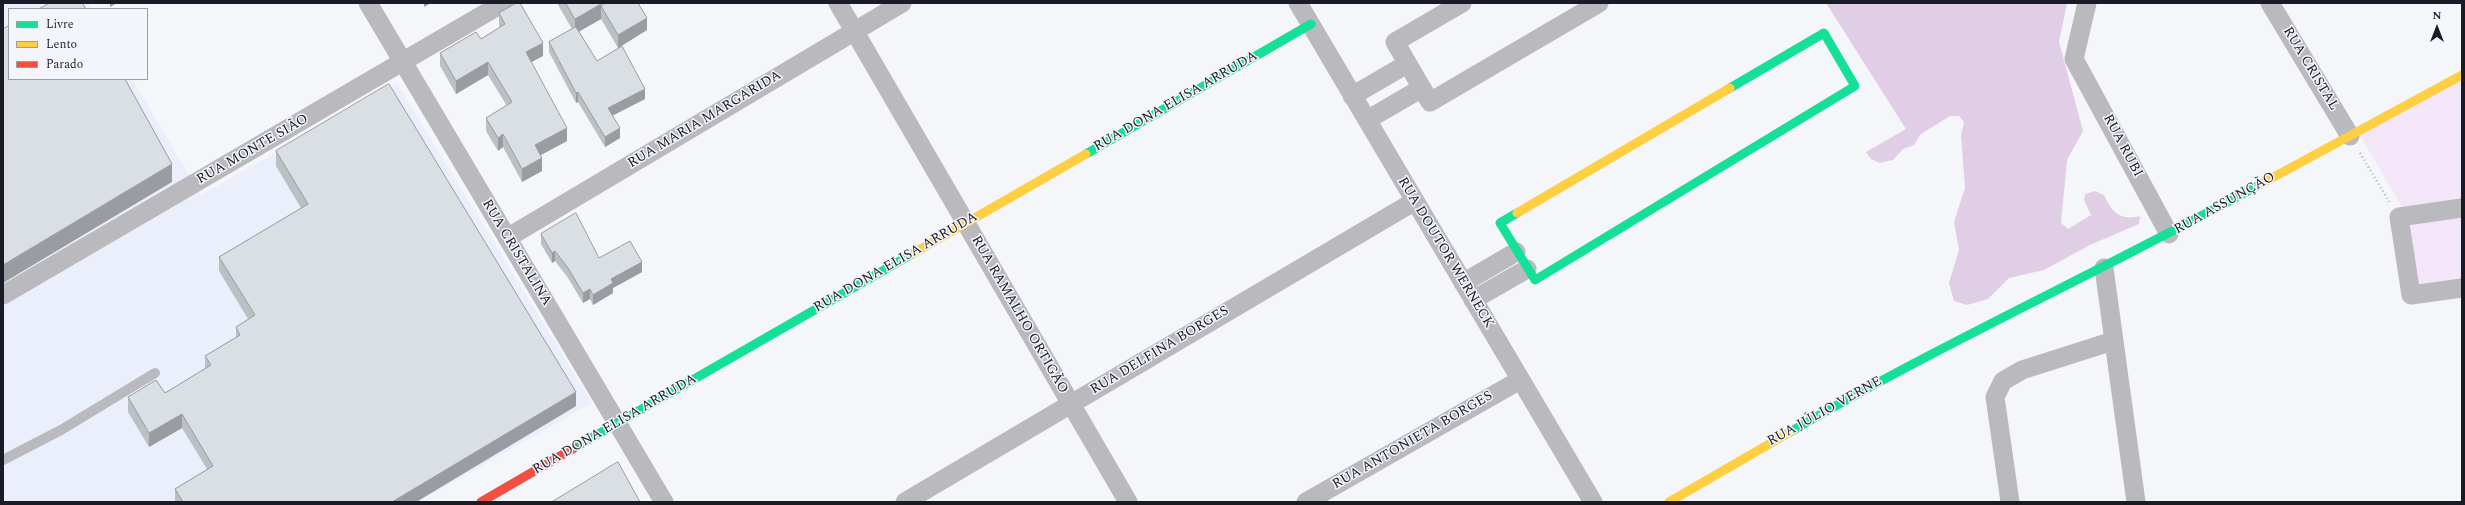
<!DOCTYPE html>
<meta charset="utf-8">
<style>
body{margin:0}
#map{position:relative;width:2465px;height:505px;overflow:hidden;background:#f5f6f9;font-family:Spectral,serif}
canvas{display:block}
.frame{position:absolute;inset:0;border:4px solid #191c26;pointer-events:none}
.legend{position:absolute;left:8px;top:8px;width:140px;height:72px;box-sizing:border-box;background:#f3f5fb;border:1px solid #9c9ea6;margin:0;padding:5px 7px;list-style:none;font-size:12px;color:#191c26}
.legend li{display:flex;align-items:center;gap:8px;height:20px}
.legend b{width:20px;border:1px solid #9c9ea6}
.north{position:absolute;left:2417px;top:8px;width:40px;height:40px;-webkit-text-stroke:3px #f3f5fb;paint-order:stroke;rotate:0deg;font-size:11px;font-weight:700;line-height:16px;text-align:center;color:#191c26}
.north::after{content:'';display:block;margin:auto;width:14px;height:18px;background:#191c26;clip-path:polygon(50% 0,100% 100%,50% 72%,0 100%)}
</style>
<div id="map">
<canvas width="2465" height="505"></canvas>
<div class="frame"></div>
<ul class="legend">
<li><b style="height:5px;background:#16e098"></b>Livre</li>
<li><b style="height:5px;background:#ffcf43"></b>Lento</li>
<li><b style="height:5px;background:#f24e42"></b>Parado</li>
</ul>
<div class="north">N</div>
</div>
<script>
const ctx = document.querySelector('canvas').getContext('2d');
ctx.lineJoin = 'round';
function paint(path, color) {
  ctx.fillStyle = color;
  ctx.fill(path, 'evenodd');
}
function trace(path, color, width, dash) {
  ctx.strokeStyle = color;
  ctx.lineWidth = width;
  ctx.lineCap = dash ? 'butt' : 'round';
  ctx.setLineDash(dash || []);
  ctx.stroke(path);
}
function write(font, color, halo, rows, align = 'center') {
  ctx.font = font + ' Spectral,serif';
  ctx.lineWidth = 3;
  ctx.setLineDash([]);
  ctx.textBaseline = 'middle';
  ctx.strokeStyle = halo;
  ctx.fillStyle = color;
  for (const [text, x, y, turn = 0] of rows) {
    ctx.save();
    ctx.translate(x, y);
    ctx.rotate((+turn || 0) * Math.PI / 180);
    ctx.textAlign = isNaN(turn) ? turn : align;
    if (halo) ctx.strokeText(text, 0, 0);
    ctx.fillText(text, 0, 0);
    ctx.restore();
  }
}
paint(new Path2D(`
 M3,3H88L91,9H9V79H132L201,195L397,83L592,403L418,502H3Z`), '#ebeffc');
paint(new Path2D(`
 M2462,78V204L2405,212L2359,134Z
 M2462,213V283L2415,290L2403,222Z`), '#f3e6f8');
paint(new Path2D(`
 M1826,3H2067L2059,42L2083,131L2067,160L2061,223L2068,229L2091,215L2084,200L2085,194L2095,191L2104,195C2112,213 2121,221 2140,216L2139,224L2090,245L2044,270L2009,278L1988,299L1967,305L1954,301L1949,283L1959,250L1954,222L1965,188L1961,136L1964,122L1959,116H1950L1921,134L1914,145L1903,149L1893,160L1880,163L1871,159L1866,152L1906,129Z`), '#e0cde6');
trace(new Path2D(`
 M2360,153L2390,203`), '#b2b1b7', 2.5, [1, 3]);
trace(new Path2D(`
 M3,460L61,430L155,373`), '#b9b9be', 10);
trace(new Path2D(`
 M368,3L664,502
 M838,3L1128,502
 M1298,3L1593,502
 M1462,3L1395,42L1430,102L1599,3
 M2087,3L2074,59L2169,234
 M2270,3L2350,136
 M1352,96L1407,64
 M1367,120L1422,88
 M2462,208L2399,217L2411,295L2462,288
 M507,238L902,3
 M2104,268L2136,502
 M1463,283L1516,252
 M3,295L503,3
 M1473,300L1527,269
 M905,502L1415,201
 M1306,502L1520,380
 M2010,502L1995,397L2003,381L2022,370L2113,341`), '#b9b9be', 19);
trace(new Path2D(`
 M1730,88L1824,33
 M1086,154L1311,24
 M1517,213L1500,223L1535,280L1855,86L1824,33
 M1790,432C1942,343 2104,270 2259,185
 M574,448L912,254`), '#16e098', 9);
trace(new Path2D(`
 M2259,185L2462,75
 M1517,213L1730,88
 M912,254L1086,154
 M1669,502L1790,432`), '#ffcf43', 9);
trace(new Path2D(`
 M481,502L574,448`), '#f24e42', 9);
paint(new Path2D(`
 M557,3H600L601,6L647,30L618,48L601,19L579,31L597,61L645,99L613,115L620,138L605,147L578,102L576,103L549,52V42L572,29Z
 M499,13L543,56L531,62L567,141L541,155L542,171L522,182L503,147L498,151L486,131V118L507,106L488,75L456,94L440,66V53L481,39L500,27L499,26Z
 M276,151L576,406L416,502H175V489L207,469L182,428L149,447L128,412V397L165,393L205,369V356L236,337V327L248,319L219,271V257L301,208L276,166Z
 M541,234L599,258L642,272L613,288V293L593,305L590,299L583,303L568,278L555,261L552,263L541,244Z`), '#bbc0c4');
paint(new Path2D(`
 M110,3H117L110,7Z
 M424,3H431L424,7Z
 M601,4V19L575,34V19Z
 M647,18V30L618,48V35Z
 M543,43V56L526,65V52Z
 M488,62V75L456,94V81Z
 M645,89V99L608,118V108Z
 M578,92V102L576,103V93Z
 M567,128V141L535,158V145Z
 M620,128V138L605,147V137Z
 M503,134V147L498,151V138Z
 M542,158V171L522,182V169Z
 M172,164V182L3,283V265Z
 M555,251V261L552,263V253Z
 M642,262V272L613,288V293L593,305V295L611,279Z
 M590,289V299L583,303V293Z
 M576,392V406L416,502H392Z
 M182,414V428L149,447V433Z`), '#999ca0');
const building = new Path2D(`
 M50,3H82L86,9H39Z
 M517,3H520L543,43L526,52L567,128L535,145L542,158L522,169L503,134L498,138L486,118L512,102L488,62L456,81L440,53L476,32L481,39L505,24L499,13Z
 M566,3H600L601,4L575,19Z
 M606,3H638L647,18L618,35L601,6Z
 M9,26V79H125L172,164L3,265V29Z
 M576,27L597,61L622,46L645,89L608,108L620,128L605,137L578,92L576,93L549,42Z
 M389,84L576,392L392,502H183L175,489L213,466L182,414L149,433L128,397L156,380L165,393L211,365L205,356L240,335L236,327L255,315L219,257L308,204L276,151Z
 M576,213L599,258L630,241L642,262L611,279L613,283L593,295L590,289L583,293L568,268L555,251L552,253L541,234Z
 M618,462L640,502H552Z`);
paint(building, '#dadfe4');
trace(building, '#999ca0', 1);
write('14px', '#191c26', '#f3f5fb', [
 ["RUA CRISTAL",2310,69,59],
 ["RUA DONA ELISA ARRUDA",1176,102,-30],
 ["RUA MARIA MARGARIDA",705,120,-31],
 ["RUA RUBI",2122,146,62],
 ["RUA MONTE SIÃO",253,150,-30],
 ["RUA ASSUNÇÃO",2225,204,-29],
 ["RUA CRISTALINA",516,253,59],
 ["RUA DOUTOR WERNECK",1445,253,59],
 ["RUA DONA ELISA ARRUDA",896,263,-30],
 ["RUA RAMALHO ORTIGÃO",1019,315,60],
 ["RUA DELFINA BORGES",1160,351,-31],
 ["RUA JÚLIO VERNE",1825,412,-29],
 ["RUA DONA ELISA ARRUDA",615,425,-30],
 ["RUA ANTONIETA BORGES",1413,441,-30]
]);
</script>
